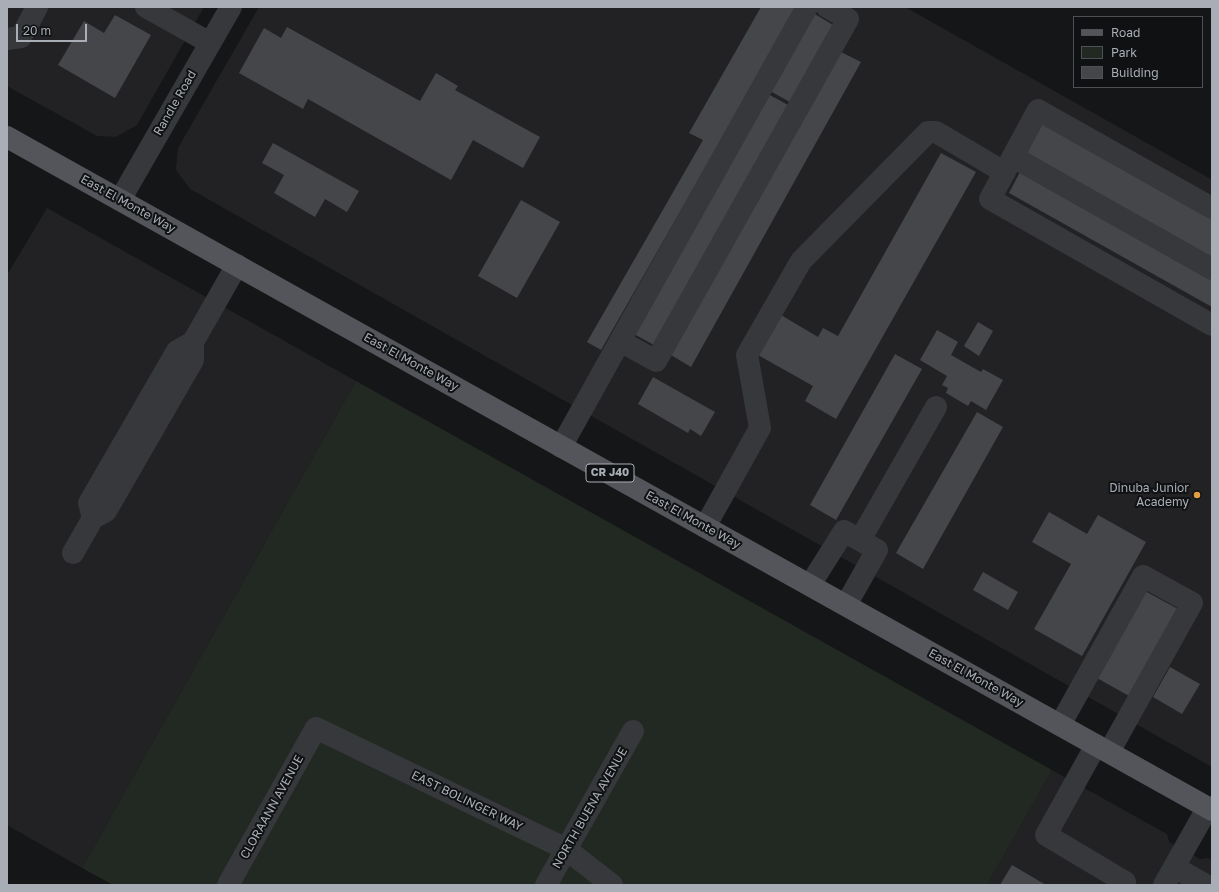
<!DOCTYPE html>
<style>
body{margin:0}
#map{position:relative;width:1219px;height:892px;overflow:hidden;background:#151617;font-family:"Golos Text",sans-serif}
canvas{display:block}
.frame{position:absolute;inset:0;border:8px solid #a9aeb6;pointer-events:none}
.legend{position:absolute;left:1073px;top:16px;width:130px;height:72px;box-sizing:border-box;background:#101112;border:1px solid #4d5054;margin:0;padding:5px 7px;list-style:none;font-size:12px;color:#a9aeb6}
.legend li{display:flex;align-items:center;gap:8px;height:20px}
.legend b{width:20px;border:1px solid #4d5054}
.scale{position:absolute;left:16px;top:24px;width:71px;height:18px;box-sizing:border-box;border:2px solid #a9aeb6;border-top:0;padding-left:5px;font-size:12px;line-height:14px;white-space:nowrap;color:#a9aeb6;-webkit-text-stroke:3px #101112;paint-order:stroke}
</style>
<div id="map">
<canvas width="1219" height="892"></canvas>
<div class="frame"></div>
<ul class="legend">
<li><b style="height:5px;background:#53555a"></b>Road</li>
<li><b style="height:11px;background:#222922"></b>Park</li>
<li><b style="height:11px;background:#45464a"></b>Building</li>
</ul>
<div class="scale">20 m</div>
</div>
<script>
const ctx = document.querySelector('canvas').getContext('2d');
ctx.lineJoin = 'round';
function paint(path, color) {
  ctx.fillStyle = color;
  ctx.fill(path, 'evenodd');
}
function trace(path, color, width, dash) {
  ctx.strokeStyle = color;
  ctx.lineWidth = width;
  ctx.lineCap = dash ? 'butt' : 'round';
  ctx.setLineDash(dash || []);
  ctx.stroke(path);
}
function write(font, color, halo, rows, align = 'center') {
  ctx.font = font + ' "Golos Text",sans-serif';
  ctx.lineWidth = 4;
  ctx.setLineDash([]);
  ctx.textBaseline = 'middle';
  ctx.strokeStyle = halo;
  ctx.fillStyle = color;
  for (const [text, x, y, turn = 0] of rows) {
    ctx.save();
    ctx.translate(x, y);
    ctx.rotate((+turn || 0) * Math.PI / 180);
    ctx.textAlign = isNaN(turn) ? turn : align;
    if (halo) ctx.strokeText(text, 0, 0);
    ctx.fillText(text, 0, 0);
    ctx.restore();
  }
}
paint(new Path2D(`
 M7,7H204L137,125L116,137L97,136L7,86Z
 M259,7H905L1211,179L1212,767L190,189L176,170L178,148Z
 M47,208L356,381L82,868L7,825V275Z
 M1052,770L1167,834L1169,842L1200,859L1208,858L1212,860V885H987Z`), '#222224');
paint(new Path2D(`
 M356,381L1052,770L987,885H113L82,868Z`), '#222922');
paint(new Path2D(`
 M761,7H797L601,350L587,342L703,140L689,133Z
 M813,13L833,25L790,102L770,91Z
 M115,15L151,35L115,98L58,65L84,21L104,33Z
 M287,27L420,101L436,73L458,86L455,90L540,137L523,168L473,140L451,180L308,99L303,109L239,73L264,28L281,38Z
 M841,52L861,62L691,367L671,355Z
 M768,94L788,105L654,345L634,334Z
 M1043,123L1212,217V257L1027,153Z
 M273,143L359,191L347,212L325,199L315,217L274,193L284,175L262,163Z
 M941,153L976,172L836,419L805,401L813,386L758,355L781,315L818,337L823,328L838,336Z
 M1020,172L1212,280V307L1009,193Z
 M521,200L560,222L517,298L478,276Z
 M978,322L993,331L979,356L964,346Z
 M937,330L958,342L951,355L981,372L983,369L1003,380L986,410L971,401L968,406L946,393L948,388L942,385L947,376L920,360Z
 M895,354L922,369L836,520L810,505Z
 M653,377L715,412L701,436L690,429L688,433L638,404Z
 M977,412L1003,427L923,569L896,553Z
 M1049,512L1087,534L1098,515L1146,542L1082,656L1034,629L1071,564L1032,542Z
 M983,572L1018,592L1008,610L973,590Z
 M1145,591L1178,609L1129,696L1097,678Z
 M1170,667L1200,684L1182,714L1153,697Z
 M1012,865L1046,885H1000Z`), '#45464a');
trace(new Path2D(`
 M146,7L210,43
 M807,7L620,341L656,361L848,19L827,7
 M7,39L21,37L37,7
 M1013,157L1212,269
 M120,200L231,7
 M1212,208L1038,110L990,199L1212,325
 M561,447L620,341
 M93,518L89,503L177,351L193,342
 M705,527L760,428L747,355L801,261L928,132H936L1004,172
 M860,540L936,407
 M73,553L93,518L106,511L193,360V342L237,265
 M810,585L844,531L877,550L846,605
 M1060,725L1143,576L1192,603L1109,752
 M1096,745L1046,835L1125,882L1123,885
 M1174,867L1206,885
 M228,885L316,728L566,849L612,885
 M546,885L633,731
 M1164,885L1208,807`), '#37383c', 22);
trace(new Path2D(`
 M7,137L1212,810`), '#53555a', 22);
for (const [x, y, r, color] of [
 [1197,495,4,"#df9e45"]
]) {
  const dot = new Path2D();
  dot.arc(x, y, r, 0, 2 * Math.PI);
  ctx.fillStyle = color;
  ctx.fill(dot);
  trace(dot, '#101112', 1.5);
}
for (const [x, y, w] of [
 [610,473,48]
]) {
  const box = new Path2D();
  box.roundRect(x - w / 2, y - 9, w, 18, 3);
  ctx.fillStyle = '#101112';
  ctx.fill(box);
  trace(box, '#a9aeb6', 1);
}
write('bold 11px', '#a9aeb6', null, [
 ["CR J40",610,473]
]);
write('12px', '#a9aeb6', '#101112', [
 ["Randle Road",175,103,-60],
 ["East El Monte Way",128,204,29],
 ["East El Monte Way",411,362,29],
 ["East El Monte Way",693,520,29],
 ["East El Monte Way",976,678,29],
 ["EAST BOLINGER WAY",467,801,26],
 ["CLORAANN AVENUE",272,807,-61],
 ["NORTH BUENA AVENUE",590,808,-60]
]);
write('12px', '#a9aeb6', '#101112', [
 ["Dinuba Junior",1189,488],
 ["Academy",1189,502]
], 'right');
</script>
